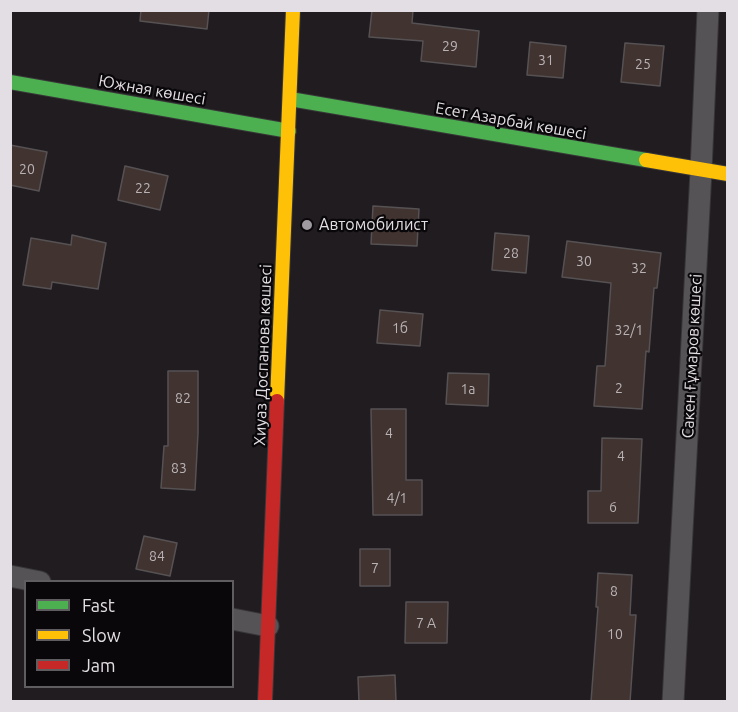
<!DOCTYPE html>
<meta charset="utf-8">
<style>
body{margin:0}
#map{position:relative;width:738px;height:712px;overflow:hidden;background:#201c20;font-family:Ubuntu,sans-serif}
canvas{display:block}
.frame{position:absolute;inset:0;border:12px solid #e3dee3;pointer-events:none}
.legend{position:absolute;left:24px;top:580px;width:210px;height:108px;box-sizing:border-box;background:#090709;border:2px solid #605d60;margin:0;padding:8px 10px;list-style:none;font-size:18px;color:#e3dee3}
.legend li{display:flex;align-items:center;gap:12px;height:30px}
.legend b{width:30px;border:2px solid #605d60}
</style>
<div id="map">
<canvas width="738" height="712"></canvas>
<div class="frame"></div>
<ul class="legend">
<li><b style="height:8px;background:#4caf50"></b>Fast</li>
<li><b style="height:8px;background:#ffc107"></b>Slow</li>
<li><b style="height:8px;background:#c62828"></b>Jam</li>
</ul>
</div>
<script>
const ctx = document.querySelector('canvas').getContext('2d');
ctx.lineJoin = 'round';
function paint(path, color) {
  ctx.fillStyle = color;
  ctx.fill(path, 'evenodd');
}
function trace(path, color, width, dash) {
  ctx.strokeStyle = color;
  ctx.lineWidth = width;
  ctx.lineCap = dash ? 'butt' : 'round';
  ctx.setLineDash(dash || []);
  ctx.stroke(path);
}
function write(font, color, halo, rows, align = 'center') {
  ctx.font = font + ' Ubuntu,sans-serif';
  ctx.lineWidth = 4.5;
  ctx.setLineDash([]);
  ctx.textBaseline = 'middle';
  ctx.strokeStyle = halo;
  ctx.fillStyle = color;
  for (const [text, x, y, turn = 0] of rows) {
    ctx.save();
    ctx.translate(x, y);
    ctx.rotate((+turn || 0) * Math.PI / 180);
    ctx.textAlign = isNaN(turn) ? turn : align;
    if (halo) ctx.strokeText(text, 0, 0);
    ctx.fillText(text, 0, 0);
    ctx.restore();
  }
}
const building = new Path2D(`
 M141,10H209L207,29L140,21Z
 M372,10H413L412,23L479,31L476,67L421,61L423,41L369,37Z
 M530,42L566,46L563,78L527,75Z
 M625,43L664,46L660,86L621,82Z
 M10,145L47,152L39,191L10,185Z
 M125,166L168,176L160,210L118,200Z
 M373,206L419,209L417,246L371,244Z
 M495,233L529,236L526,273L492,270Z
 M72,235L106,243L98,289L52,282L51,289L23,285L31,238L71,245Z
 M567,241L661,253L657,288H654L649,352L646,351L642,409L594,406L597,366H605L611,283L562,277Z
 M380,310L423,314L420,346L377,343Z
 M168,371H198V433L195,490L161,488L164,446H168Z
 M448,373L489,374L488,406L446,404Z
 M371,409H406V480H422V515H373Z
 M602,438L642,439L638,523H588V491H601Z
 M144,536L177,543L170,576L136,569Z
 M360,549H390V586H360Z
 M598,573L632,575L630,615H636L630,702H591L598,607H596Z
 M406,602H448L447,643H405Z
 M395,675L396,702H359L358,677Z`);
paint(building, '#413330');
trace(building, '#565254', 1.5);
const street = new Path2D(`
 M10,576L40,582
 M232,619L268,626
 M673,702L701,171L708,10`);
const fast = new Path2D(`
 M10,82L289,131
 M290,99L646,160`);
const slow = new Path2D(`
 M646,160L728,174
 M277,401L293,10`);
const jam = new Path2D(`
 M265,702L277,401`);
trace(street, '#383638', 23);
trace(fast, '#383638', 16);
trace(slow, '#383638', 16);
trace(jam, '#383638', 16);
trace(street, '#565356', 21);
trace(fast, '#4caf50', 14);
trace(slow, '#ffc107', 14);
trace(jam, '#c62828', 14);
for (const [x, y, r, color] of [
 [307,225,6,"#9f9a9f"]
]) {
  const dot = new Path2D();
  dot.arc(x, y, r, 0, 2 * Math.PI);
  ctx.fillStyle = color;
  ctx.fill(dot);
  trace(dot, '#090709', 2);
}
write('14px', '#bab3b6', null, [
 ["29",450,46],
 ["31",546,60],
 ["25",643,64],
 ["20",27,169],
 ["22",143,188],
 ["28",511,253],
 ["30",584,261],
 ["32",639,268],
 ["1б",400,328],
 ["32/1",629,330],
 ["2",619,388],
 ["1а",468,389],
 ["82",183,398],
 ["4",389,433],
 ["4",621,456],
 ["83",179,468],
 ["4/1",397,498],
 ["6",613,507],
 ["84",157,556],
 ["7",375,568],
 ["8",614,591],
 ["7 А",426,623],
 ["10",615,634]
]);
write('16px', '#e3dee3', '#090709', [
 ["Южная көшесі",152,90,10],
 ["Есет Азарбай көшесі",511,121,10],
 ["Хиуаз Доспанова көшесі",263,355,-88],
 ["Сакен Ғұмаров көшесі",692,356,-87]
]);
write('16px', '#e3dee3', '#090709', [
 ["Автомобилист",319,225]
], 'left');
</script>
